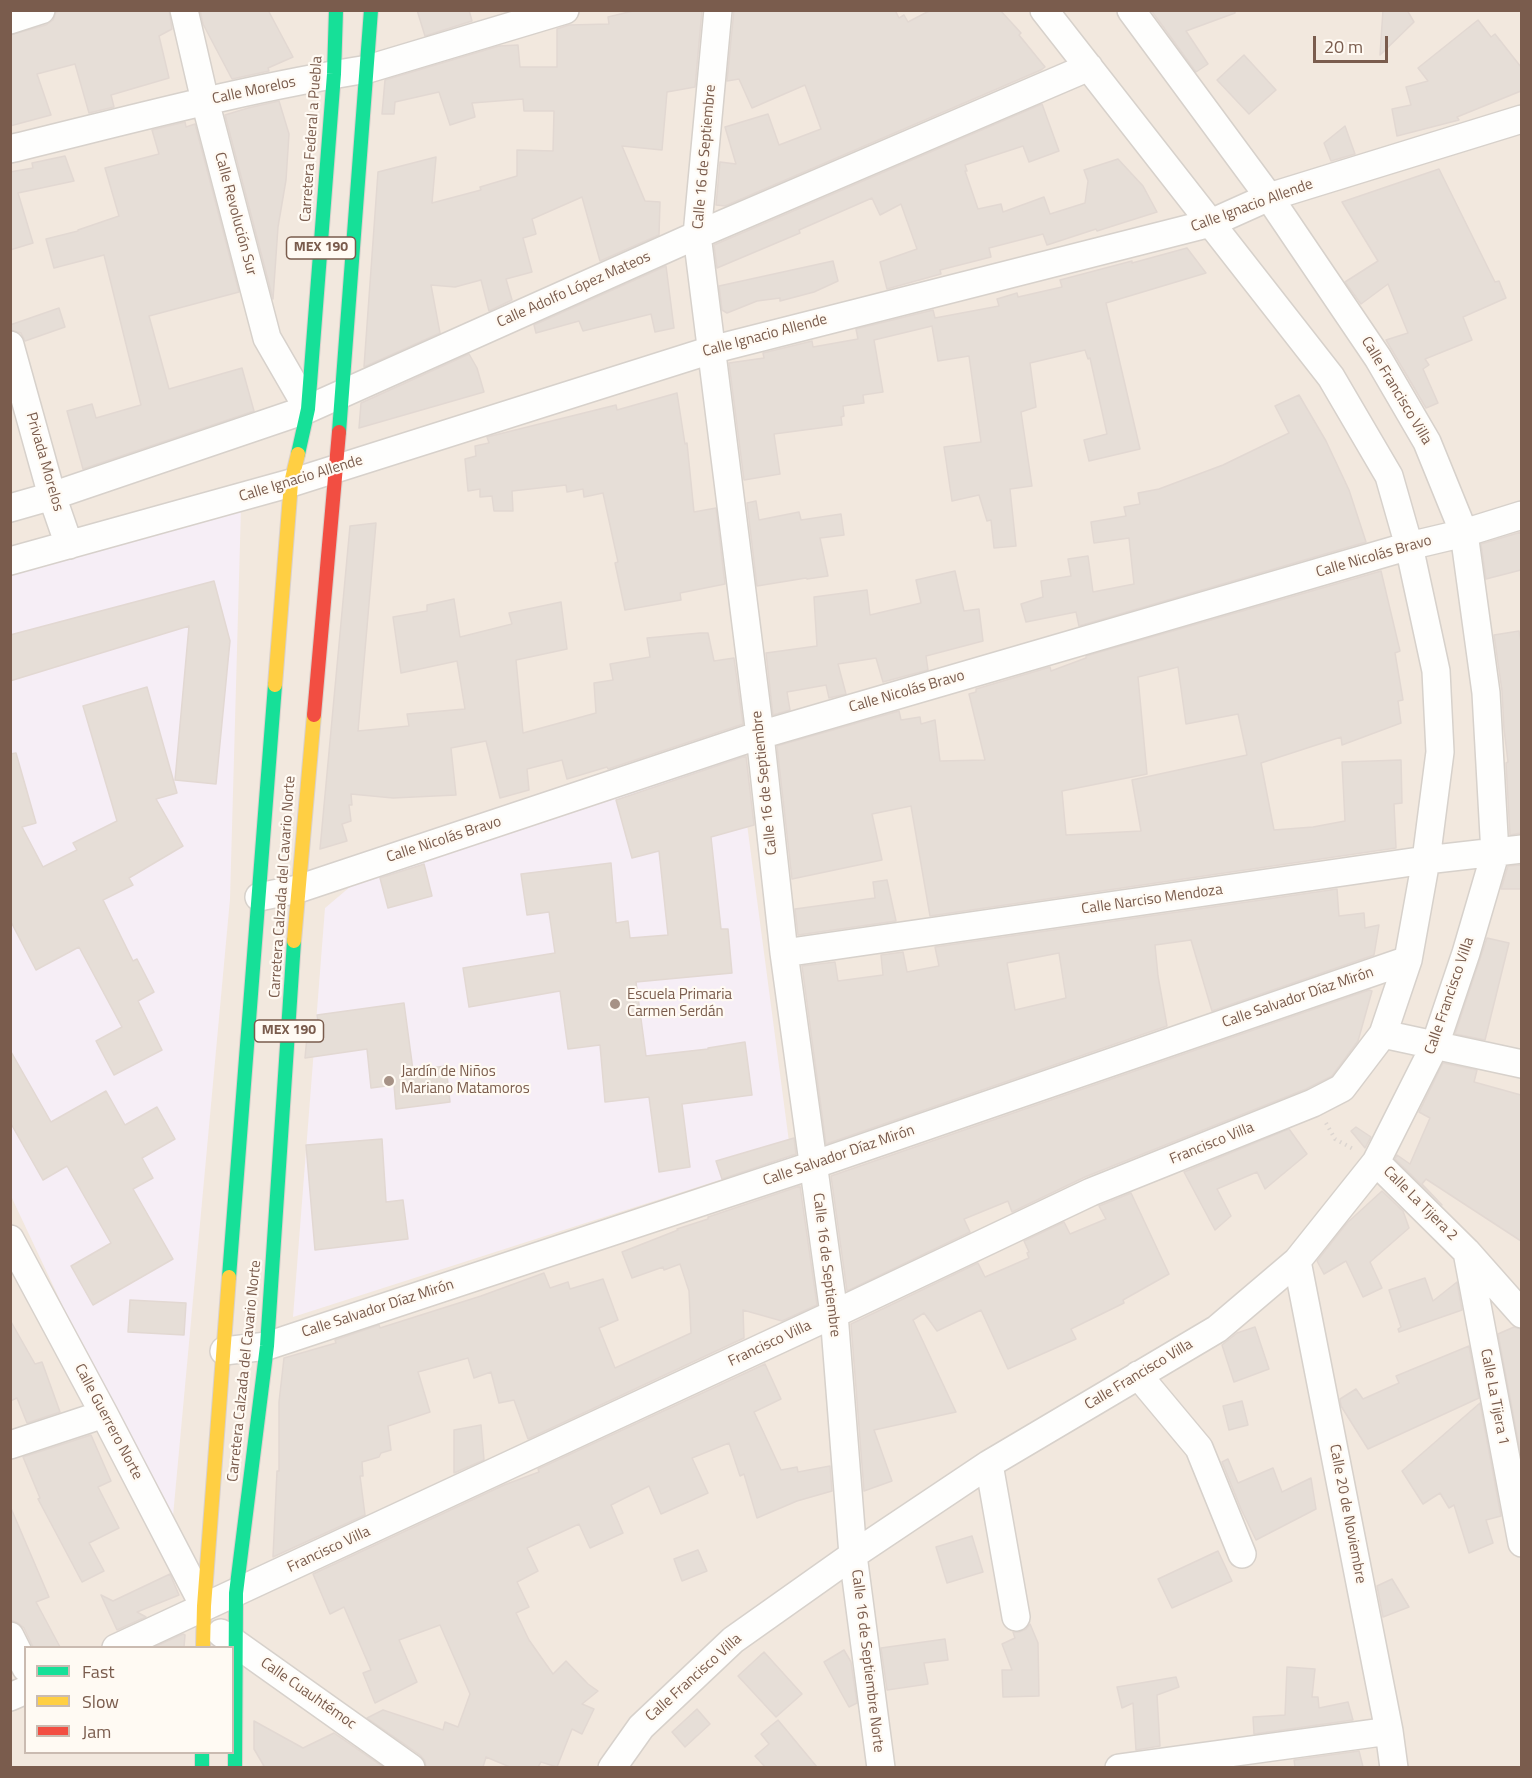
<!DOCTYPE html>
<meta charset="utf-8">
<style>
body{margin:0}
#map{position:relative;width:1532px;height:1778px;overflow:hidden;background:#f9f5f0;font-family:"Titillium Web",sans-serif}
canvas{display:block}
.frame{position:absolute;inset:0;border:12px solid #7a5c4d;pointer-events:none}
.legend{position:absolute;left:24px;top:1646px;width:210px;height:108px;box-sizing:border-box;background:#fffaf3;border:2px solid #cabbb1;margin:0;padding:8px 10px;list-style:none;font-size:18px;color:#7a5c4d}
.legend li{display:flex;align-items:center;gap:12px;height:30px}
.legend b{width:30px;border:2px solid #cabbb1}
.scale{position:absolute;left:1313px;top:36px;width:75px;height:27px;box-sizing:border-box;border:3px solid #7a5c4d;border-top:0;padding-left:8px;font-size:18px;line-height:21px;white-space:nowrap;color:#7a5c4d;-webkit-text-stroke:4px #fffaf3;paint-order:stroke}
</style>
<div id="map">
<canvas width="1532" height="1778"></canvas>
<div class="frame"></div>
<ul class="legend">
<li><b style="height:8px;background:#16e098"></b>Fast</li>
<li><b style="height:8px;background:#ffcf43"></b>Slow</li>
<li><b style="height:8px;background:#f24e42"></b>Jam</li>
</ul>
<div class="scale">20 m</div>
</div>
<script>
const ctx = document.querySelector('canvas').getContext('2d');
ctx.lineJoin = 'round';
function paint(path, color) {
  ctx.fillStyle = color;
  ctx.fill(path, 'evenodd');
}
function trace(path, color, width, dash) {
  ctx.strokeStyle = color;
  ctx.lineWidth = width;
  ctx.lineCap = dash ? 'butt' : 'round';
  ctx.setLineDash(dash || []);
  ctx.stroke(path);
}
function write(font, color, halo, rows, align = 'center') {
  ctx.font = font + ' "Titillium Web",sans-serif';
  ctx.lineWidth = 4.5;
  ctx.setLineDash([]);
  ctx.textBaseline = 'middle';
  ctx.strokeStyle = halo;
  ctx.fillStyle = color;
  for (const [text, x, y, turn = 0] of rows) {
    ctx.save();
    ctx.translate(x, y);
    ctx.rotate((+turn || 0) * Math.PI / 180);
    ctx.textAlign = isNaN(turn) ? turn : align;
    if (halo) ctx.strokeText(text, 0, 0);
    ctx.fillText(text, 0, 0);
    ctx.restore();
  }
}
paint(new Path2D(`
 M11,11H1521V1767L11,1768ZM26,1648H232V1752H26Z`), '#f2e8de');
paint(new Path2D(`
 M241,507L230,899L173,1516L161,1515L11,1196L10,573Z
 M738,756L791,1157L293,1317L325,908L364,875Z`), '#f6eef6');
const building = new Path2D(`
 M63,10H169L172,29L159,36L169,78L111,95L114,107L89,113L75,64L37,74L51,115L10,126V35L46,25L53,20L56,12Z
 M200,10H268L293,57L268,68L269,71L232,79L203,24Z
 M417,10H469L472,21L425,36Z
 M637,10H702L695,87L667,92L662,150L622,146L645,201L660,202L659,235L600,261L582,197L532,219L536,234L523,238L532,272L506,279L512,300L489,311L481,280L455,287L431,285L440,333L364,367L378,172L436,157L432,203L481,190L480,187L517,176V150L553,151L554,111H524L523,99L472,103L475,117L450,125L439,92L395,102L394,114H382L385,80L499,46L518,45L520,67H557V29L569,25L609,24L608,17Z
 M734,10H895L899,18L904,15L908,22L931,10H1000L1021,33L1019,35L1045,67L1041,70L725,206L716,205L720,162L736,164L725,127L768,114L779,145L821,129L805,85L752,108L739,79L727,81Z
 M1151,10H1235V13L1186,31L1208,64L1196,72Z
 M1383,10H1407L1414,22L1380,55Z
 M1478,20L1491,37L1495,34L1521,67V91L1457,117L1459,120L1397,136L1392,109L1411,105L1406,87L1428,81L1418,68Z
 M1244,55L1276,90L1249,114L1217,80Z
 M279,101L289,134L286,180L278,227L273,299L225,115L248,108Z
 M1042,104L1059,151L1029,162L1023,146L965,165L967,171H965L978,209L1001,204L1003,212L1044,197L1050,214L1085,203L1088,181L1084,170L1118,159L1143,186L1157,212L1097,231L1096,229L1047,245L1043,234L989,248L991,257L940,270L941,274L887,289L880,262L917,249L901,204L880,215L872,198L799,230L800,233L717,268L714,245Z
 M185,122L186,127L195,124L239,292L149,316L169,389L242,368L254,411L83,469L67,411L92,404L96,418L141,405L104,255L54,268L46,239L78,231V230L119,216L105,168L159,154L152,130Z
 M1345,126L1355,154L1331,161L1324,143Z
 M65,156L74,181L18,193L33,243L10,250V172L33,168L32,163Z
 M1439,169L1495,282L1499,281L1506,298L1463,317L1472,340L1425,359L1429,365L1423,369L1438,403L1426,408L1386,340L1408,333L1388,284L1361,304L1345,282L1378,261L1342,202Z
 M1187,248L1206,273L1106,303L1140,449L1089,461L1084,440L1107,434L1090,358L1088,359L1085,350L1030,363L1036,407L1021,412L1032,486L1010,489L1016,546L994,548L991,520L987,521L979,495L952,501L944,447L981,442L969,356L938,361L932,326L874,340L883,392L863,395L864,403L843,406L844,416L841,417L842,425L774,434L780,474L744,480L729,363L764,358L763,353L812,341L813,347L858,339L856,329L933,310L935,318L999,306L997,299L1017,293L1018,297L1062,287L1060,280L1132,261V263Z
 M833,261L838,281L814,292L780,301V298L757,301L727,313L722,310L719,286Z
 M666,266L674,328L655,332L651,314L583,331L579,321L536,333L534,325Z
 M59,308L65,327L25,341L21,333L10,330V325Z
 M469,354L477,368L484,392L359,428L361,403Z
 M677,393L685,444L687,443L694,512L716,508L725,584L680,593L681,600L625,610L615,563L618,562L603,493L584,497L583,489L567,492L566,485L512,491L513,511H494L492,496L480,497V489L468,491L465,459L476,456L475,446L489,443L487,437L616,405L617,410Z
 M1299,395L1326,441L1349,490L1366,542L1079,626L1076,612L1026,622L1021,604L1043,597L1041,581L1071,576L1068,559L1088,556L1093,592L1134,584L1129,538L1094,543L1091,522L1126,516L1124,507L1140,504L1138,493L1159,489L1223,465L1289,433L1275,406Z
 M756,501L759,520L799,512L801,520L841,514L844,535L820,538L828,576L807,579L806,578L757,586L747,503Z
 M376,523L358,731L409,726L407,714L465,709L457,661L401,673L393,617L427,611V605L454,599L460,637L512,624L509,613L561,602L567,649L516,660L523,733L596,713L594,683L613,680L610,664L650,657L647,638L700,633H708L714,661L734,658L743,724L608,769L607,767L567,779L562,760L527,769L529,790L500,798L486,741L451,748L456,795L393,798L351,794L352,805H349L351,821L342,824L347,841L320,849L350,526Z
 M1521,532V570L1486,579L1481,544Z
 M955,571L964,611L979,609L983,641L926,656L928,670L883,682L876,658L838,664L846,694L829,698L826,685L787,692L790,710L773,715L766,653L817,646L814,597L867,590L870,615L921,603L916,580Z
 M1381,571L1400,651L1395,653L1403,700L1398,701L1401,723L1342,745L1341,737L1261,763L1274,830L1313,827L1345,821L1342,762L1401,760L1402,803L1394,804L1396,848L930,916L911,806L872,814L882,860L792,879L777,746L899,711L901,720L920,717L921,724L935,720L940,761L985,760L969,694L976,692V689L1050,667L1051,671L1086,658V656ZM1178,667L1186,724L1238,714L1247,755L1132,780L1141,831L1066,835L1062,791L1147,774L1138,677Z
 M214,581L230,641L216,784L175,780L189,626L10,681V635Z
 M1519,631L1521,642V833L1510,835L1506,763L1508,762L1504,729L1502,691L1494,635Z
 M147,687L177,793L156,799L183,846L129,878L133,885L103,900L133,961L137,959L154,992L138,1001L162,1050L114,1075L96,1041L122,1027L79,947L36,970L10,920V754L16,753L36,823L22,827L43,867L77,850L73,843L117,821L83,706Z
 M746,756L754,825L711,837L721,929H728L732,973L636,982L646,1056L708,1049V1048L745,1042L752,1095L682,1104L690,1167L659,1172L649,1097L605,1102L600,1045L568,1049L560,991L469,1007L463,968L555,953L549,912L527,915L521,874L611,863L616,923L628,921L630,938L668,935L659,851L632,858L616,800Z
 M424,864L432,896L388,908L380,878Z
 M1521,865V889H1501L1508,866Z
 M887,880L896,921L798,935L795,909L875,898L873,882Z
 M1337,889L1339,916L1364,913L1365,928L1379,925L1374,955L1212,1011L1191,940L1155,945L1158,976L1167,1026L826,1144L802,966L835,962L838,981L883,975L881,955L903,952L907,972L939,966L935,947ZM1059,953L1066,998L1015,1010L1007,963Z
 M1487,938L1509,943L1485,1040L1455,1034Z
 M1369,990L1372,991L1358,1041L1332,1076L1306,1089L1085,1177L1012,1212L1008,1201L964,1219L970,1232L847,1291L831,1176Z
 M404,1003L413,1070L446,1066L450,1102L396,1109L394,1085L371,1088L367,1049L305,1058L308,1026L318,1024L317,1015Z
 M10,1050L51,1122L106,1091L125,1125L157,1107L175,1139L142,1158L153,1178L133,1189L173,1259L93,1305L71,1266L111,1243L67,1166L43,1180L10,1122Z
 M1443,1063L1477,1070L1474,1082L1521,1095V1241L1426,1179L1422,1184L1442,1205L1395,1159L1397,1155L1410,1164L1430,1118L1419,1112Z
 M1356,1127L1371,1137L1365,1148L1351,1131Z
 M1289,1129L1307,1154L1265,1189L1257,1172L1217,1189L1231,1216L1215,1230L1184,1172Z
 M794,1138L796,1154L722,1179L716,1161Z
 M382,1139L386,1202L403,1200L408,1239L315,1250L306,1145Z
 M800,1186L817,1305L782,1321L743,1310L744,1338L528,1439L514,1400L499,1403L491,1372L474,1378L468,1358L418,1372L430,1412L388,1426L391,1450L381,1453L379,1457L362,1462L363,1476H360L365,1515L273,1557L277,1471H279V1402L284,1358L336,1343L335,1340L379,1325L380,1328L481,1296L544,1273L550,1288L568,1282L570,1289L603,1279L618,1320L599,1328L615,1368L691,1333L689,1291L680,1264L664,1270L663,1267L632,1278L622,1252L678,1230L677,1229L708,1219V1217Z
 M1382,1191L1403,1211L1409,1228L1370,1262L1382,1288L1363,1297L1346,1261L1324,1274L1317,1261L1347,1223Z
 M1131,1193L1169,1274L1123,1300L1124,1303L1071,1329L1076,1339L1008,1369L981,1310L937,1331L924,1313L913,1320L956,1412L874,1430L892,1481L864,1491L851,1324L978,1263L985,1277L1029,1258L1027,1253L1029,1252L1024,1241L1064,1222L1070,1234L1106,1219L1099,1206Z
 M1425,1278L1433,1301L1457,1282L1462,1310L1399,1332L1398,1329L1401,1327L1389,1290Z
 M130,1300L186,1303L184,1335L128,1332Z
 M10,1320L35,1364L42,1362L60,1412L27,1423L17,1398L10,1401Z
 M1255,1327L1269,1369L1234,1382L1222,1345L1237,1333Z
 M1514,1327L1521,1329V1456L1498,1334Z
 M1469,1346L1479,1398L1368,1449L1341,1406L1340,1399L1356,1389L1363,1399L1399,1383L1396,1376Z
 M765,1364L781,1399L754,1412L781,1470L797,1467L798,1472L830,1466L832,1491L797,1501L757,1518L744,1474L740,1476L729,1443L692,1458L708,1493L661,1514L649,1486L611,1505L623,1533L590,1548L579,1524L527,1548L538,1571L517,1582L529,1607L516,1613L529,1640L553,1674L566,1661L588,1684L598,1691L582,1704L594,1709L582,1734L572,1729L557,1767L541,1762L538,1767H510L486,1757L483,1767H426L425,1761L420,1755L367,1718L383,1710L443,1730L445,1722L458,1727L470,1694L440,1625L399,1640L417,1682L375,1703L363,1673L371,1670L344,1607L330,1614L313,1574L504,1485L539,1472L538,1469Z
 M1242,1401L1248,1425L1229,1430L1223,1406Z
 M1480,1403L1501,1516L1486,1520L1493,1543L1469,1553L1454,1505L1449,1508L1440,1493L1423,1504L1402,1471Z
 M481,1425L484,1460L454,1473V1430Z
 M91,1435L111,1481L98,1487L119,1528L89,1543L104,1571L82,1582L38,1499L40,1498L23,1457Z
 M1228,1459L1238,1483L1273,1468L1282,1492L1311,1478L1316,1509L1256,1540L1241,1509L1222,1462Z
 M10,1506L49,1597L36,1602L60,1647H33L24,1628L18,1623L10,1620Z
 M972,1536L983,1572L947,1583L936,1547Z
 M698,1550L707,1571L682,1581L674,1559Z
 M1218,1551L1232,1581L1172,1608L1158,1579Z
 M170,1574L179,1595L137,1612L146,1617L117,1630L101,1595L113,1601Z
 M1392,1579L1409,1607L1383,1617L1377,1586Z
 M1030,1624L1038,1643L1039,1696L1003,1697L1002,1670H1012L1002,1644L1015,1638L1013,1632H1019L1026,1629Z
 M183,1634L185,1635L184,1647H154Z
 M945,1639L948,1660L924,1663L928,1684L887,1690L881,1648Z
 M844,1650L851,1662L857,1703L849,1707L824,1662Z
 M764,1652L802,1694L776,1717L738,1676Z
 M1287,1667L1315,1669L1312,1697H1318L1319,1708L1348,1702L1353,1720L1254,1734L1253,1717L1285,1715Z
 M1176,1677L1179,1687L1157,1695L1160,1746L1136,1750L1133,1703L1122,1708L1117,1687Z
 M697,1709L710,1724L685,1747L672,1732Z
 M778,1720L817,1767H765L755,1756L769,1744L761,1734Z
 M254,1721L303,1748L334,1733L383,1767H260L264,1766L254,1749Z
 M1359,1751L1363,1767H1295L1294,1760Z`);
paint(building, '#e6ded7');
trace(building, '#e2d8d2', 1.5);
const street = new Path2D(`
 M184,10L205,101L267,338L308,409
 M718,10L697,235L760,735L784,953L834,1314L853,1555L881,1768
 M10,20L41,10
 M10,149C129,120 247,88 368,69L565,10
 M10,345L52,496L69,545
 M10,508L52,496L308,409L697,235L1089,67
 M10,561L291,483L711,350L1211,223L1269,197L1522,119
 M259,897L298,889L760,735L1409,546L1464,533L1522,515
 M784,953L1426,860L1522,849
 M1383,1034L1522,1064
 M1376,1162L1467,1252L1522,1314
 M10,1239L104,1414L204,1606
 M1467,1252L1522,1543
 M1297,1261L1389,1731L1394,1768
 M224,1351L267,1346L813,1165L1408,960
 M1138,1375L1199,1448L1242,1554
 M10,1445L104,1414
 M989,1464L1016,1617
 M221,1633L411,1768
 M10,1636L26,1668
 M116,1648L834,1314L1091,1192L1313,1103L1342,1088L1383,1034L1408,960L1426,860L1440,752L1436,671L1409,546L1389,476L1331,377L1044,10
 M10,1697L26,1690
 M612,1768L641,1727L733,1640L853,1555L989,1464L1217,1329L1297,1261L1376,1162L1435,1045L1466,953L1495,854L1486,693L1464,533L1427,442L1378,358L1269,197L1131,10
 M1119,1768L1389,1731`);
const fast = new Path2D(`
 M339,432L371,10
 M298,454L308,409L334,74L336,10
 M229,1277L275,685
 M202,1752V1768
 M235,1768L236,1593L267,1346L294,941`);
const slow = new Path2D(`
 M275,685L291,483L298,454
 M294,941L314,715
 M203,1648L204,1606L229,1277`);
const jam = new Path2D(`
 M314,715L339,432`);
trace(street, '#d7d1cb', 30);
trace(fast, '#dad1cc', 16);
trace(slow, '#dad1cc', 16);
trace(jam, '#dad1cc', 16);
trace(new Path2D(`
 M1326,1123L1335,1139L1355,1150`), '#dcd5d0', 4, [1.5, 4.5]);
trace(street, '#fefefd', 27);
trace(fast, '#16e098', 14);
trace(slow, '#ffcf43', 14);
trace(jam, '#f24e42', 14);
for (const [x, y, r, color] of [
 [615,1004,6,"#a69286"],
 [389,1081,6,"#a69286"]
]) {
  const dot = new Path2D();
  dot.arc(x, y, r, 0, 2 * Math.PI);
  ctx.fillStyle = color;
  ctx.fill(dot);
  trace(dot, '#fffaf3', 2);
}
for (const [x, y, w] of [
 [321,248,69],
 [289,1031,69]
]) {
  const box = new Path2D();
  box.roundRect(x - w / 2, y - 11, w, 22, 4.5);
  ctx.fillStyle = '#fffaf3';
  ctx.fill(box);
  trace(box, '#7a5c4d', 1.5);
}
write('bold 14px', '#7a5c4d', null, [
 ["MEX 190",321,248],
 ["MEX 190",289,1031]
]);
write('15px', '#7a5c4d', '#fffaf3', [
 ["Calle Morelos",254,91,-12],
 ["Carretera Federal a Puebla",312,139,-86],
 ["Calle 16 de Septiembre",705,157,-85],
 ["Calle Ignacio Allende",1252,206,-20],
 ["Calle Revolución Sur",235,214,75],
 ["Calle Adolfo López Mateos",574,290,-24],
 ["Calle Ignacio Allende",765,336,-15],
 ["Calle Francisco Villa",1396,391,59],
 ["Privada Morelos",44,462,74],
 ["Calle Ignacio Allende",301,479,-17],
 ["Calle Nicolás Bravo",1374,557,-16],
 ["Calle Nicolás Bravo",907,692,-16],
 ["Calle 16 de Septiembre",765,783,-96],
 ["Calle Nicolás Bravo",444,840,-18],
 ["Carretera Calzada del Cavario Norte",283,887,-86],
 ["Calle Narciso Mendoza",1152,900,-8],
 ["Calle Francisco Villa",1450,996,-71],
 ["Calle Salvador Díaz Mirón",1298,998,-19],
 ["Francisco Villa",1212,1144,-22],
 ["Calle Salvador Díaz Mirón",839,1156,-19],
 ["Calle La Tijera 2",1420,1204,45],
 ["Calle 16 de Septiembre",826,1265,83],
 ["Calle Salvador Díaz Mirón",378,1309,-18],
 ["Francisco Villa",770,1344,-25],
 ["Carretera Calzada del Cavario Norte",245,1371,-84],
 ["Calle Francisco Villa",1139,1375,-31],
 ["Calle La Tijera 1",1494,1397,79],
 ["Calle Guerrero Norte",108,1422,62],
 ["Calle 20 de Noviembre",1347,1514,79],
 ["Francisco Villa",329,1550,-25],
 ["Calle 16 de Septiembre Norte",867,1661,83],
 ["Calle Francisco Villa",694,1678,-42],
 ["Calle Cuauhtémoc",308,1694,35]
]);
write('15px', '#7a5c4d', '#fffaf3', [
 ["Escuela Primaria",627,995],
 ["Carmen Serdán",627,1012],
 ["Jardín de Niños",401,1072],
 ["Mariano Matamoros",401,1089]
], 'left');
</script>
